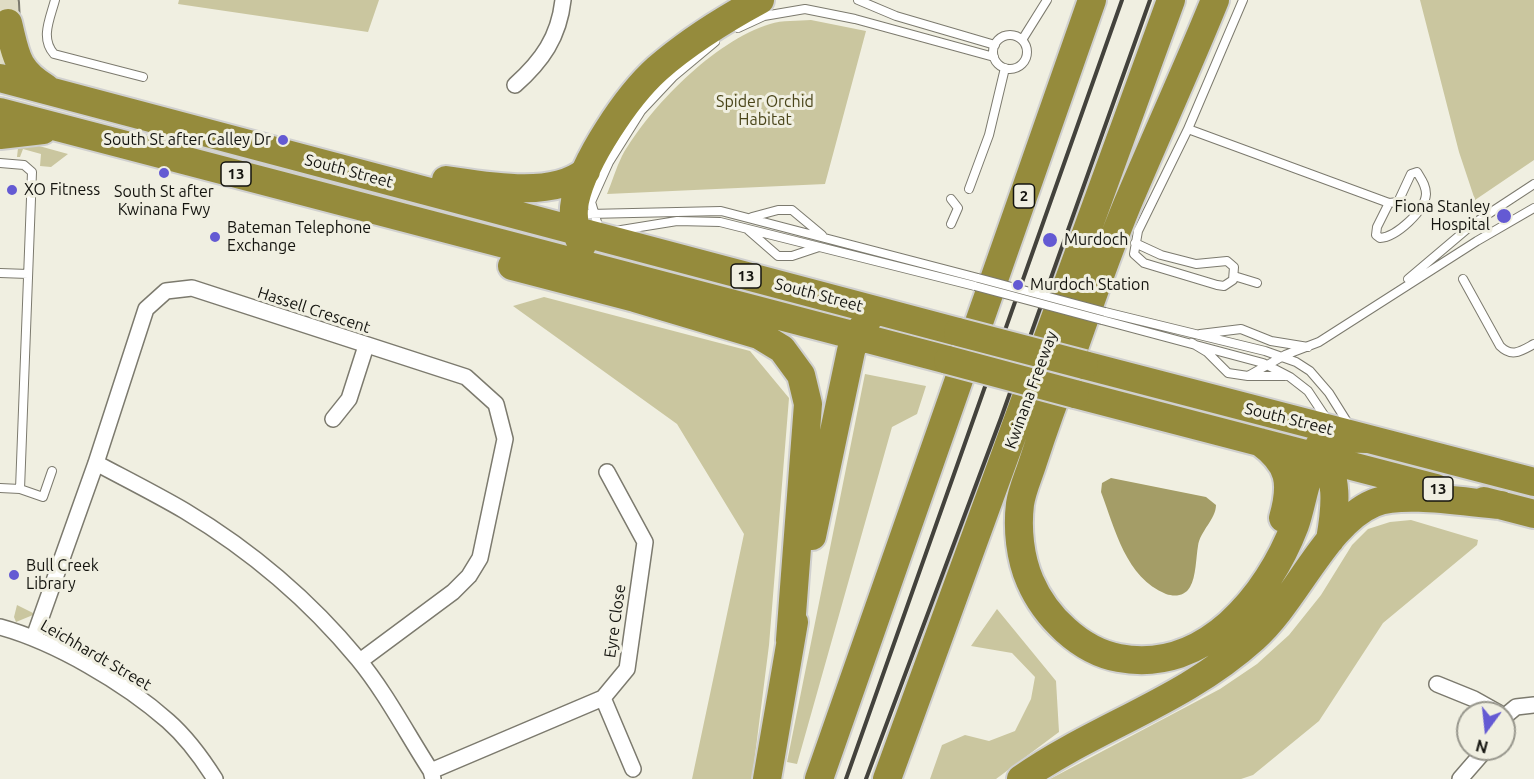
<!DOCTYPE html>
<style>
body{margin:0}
#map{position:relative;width:1534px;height:779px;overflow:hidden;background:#f0efe1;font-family:Ubuntu,sans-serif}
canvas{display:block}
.north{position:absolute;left:1456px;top:701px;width:60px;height:60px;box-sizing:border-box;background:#f0efe1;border:2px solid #98978d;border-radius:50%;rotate:195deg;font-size:16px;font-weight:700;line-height:24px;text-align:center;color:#14140f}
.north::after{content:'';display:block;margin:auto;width:21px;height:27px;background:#645ad3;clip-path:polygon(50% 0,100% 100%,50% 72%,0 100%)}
</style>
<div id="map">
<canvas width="1534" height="779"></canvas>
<div class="north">N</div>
</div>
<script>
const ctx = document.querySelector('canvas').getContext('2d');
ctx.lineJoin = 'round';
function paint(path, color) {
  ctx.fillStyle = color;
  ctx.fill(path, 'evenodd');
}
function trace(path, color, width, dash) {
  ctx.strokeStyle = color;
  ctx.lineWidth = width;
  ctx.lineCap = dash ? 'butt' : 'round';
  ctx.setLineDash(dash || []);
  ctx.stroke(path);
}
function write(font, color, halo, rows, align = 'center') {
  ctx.font = font + ' Ubuntu,sans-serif';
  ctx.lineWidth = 6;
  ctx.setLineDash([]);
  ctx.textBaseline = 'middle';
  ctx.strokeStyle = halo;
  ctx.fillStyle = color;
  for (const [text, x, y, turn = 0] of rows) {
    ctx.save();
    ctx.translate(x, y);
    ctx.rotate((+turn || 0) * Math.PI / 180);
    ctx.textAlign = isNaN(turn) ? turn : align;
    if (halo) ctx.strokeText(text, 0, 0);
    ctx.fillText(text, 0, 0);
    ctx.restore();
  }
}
paint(new Path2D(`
 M179,0H379L368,32L178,4Z
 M1420,0H1534V160L1475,200L1459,152Z
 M811,20L866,31L825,184L607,194C612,182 616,168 622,156C650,107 714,41 770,24C782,20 798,21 811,20Z
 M21,141L68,154L51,167L40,166L41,154L23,149L20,157H17L18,148L0,147Z
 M544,297L750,351L789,398L769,645L752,779H692L744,534L677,424L513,306Z
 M865,374L926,386L917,414L892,427L797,764L787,762Z
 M1411,520L1478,540L1477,545L1383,623L1319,721L1253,775L1241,779H1050L1220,689L1257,664L1289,635L1321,595L1352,545L1368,529L1390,522Z
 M17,605L33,613V615L16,622L14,617Z
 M997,609L1056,681L1059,732L996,779H930L942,745L965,735L989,741L1015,731L1031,699L1035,677L1012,653L971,646Z`), '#cac69f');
paint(new Path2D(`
 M1111,478L1206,497L1216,505C1216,519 1200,531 1198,546C1196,557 1196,577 1190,587C1185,596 1175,597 1166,594C1126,578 1115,529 1101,492L1102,483Z`), '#a49d67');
const lane = new Path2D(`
 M55,0C50,19 40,38 54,54L143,77
 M858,0L896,16L995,45
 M738,28L764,16L805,9L855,19L994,57
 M993 52a17 17 0 1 1 34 0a17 17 0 1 1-34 0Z
 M1022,40L1047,0
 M1188,129L1243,0
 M0,163L24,165L32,172L20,489
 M969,189L989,135L1005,68
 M589,214L721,211L978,278
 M752,217L778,210H792L822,235
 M951,224L958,208L951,199
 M599,229L591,202L609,162L641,111L673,77L715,42
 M747,229L778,256H792L819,247
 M615,231L677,221L720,222L975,286
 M1135,243L1161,255L1196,264L1227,261L1234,267L1233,280L1224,286L1217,285L1144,263L1134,254L1138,231L1188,129L1389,203L1398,202L1411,174L1417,172C1421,179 1426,185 1426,194C1425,211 1396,237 1380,238L1376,235L1377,227L1389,203
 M0,273L28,274
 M1234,276L1257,283
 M1408,279L1473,224L1534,184
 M1463,279L1500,346C1512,358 1521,351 1534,344
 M1105,312L1265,351L1296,362L1310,371L1329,393L1349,425
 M1102,320L1263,363L1290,377L1308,391L1328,421
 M1200,334L1241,329L1271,341L1308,347
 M1192,343L1207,352L1228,373L1248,376L1285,355L1319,342L1477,241L1534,208
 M1249,376H1285
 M0,488L20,489L43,497L52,471`);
const street = new Path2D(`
 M515,85C542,61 559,37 563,0
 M333,419L349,399L366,346
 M96,463C126,479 156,494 185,511C250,550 310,601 358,659C386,693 407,734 431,771L433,779
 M0,627C55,642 125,683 168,721C185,736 203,760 215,779
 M34,637L96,463L146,309L166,291L192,288L466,377L496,404L505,439L480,558L469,576L453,592L360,661
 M1437,684L1474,699L1499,713
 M603,698L633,769
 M1504,717L1516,707L1534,705
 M431,771L603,698L627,669L645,542L607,472
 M1460,779L1486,749`);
const secondary = new Path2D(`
 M0,53L8,23L7,3`);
const highway = new Path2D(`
 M1215,0C1187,69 1156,136 1127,205C1106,256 1088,309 1069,362C1056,395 1044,428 1033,462C1029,475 1022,490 1020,504C1017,529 1020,558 1030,581C1045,616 1080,651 1119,658C1205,674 1268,596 1295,525C1302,505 1306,473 1317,456C1328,439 1349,438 1367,439
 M8,23C16,55 16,70 46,88
 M0,78L958,332
 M0,112L948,360
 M0,135L43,130
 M446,180C486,186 554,199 586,171
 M582,245C575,232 572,216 575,201C584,160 627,96 657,69C689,41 723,20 760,0
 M512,266L635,298L759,335L782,349L801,375L808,404L790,640
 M1084,365L1534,482
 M1075,394L1436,488
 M1260,442C1290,464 1293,483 1283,518
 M1319,446C1339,476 1336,506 1330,540
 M1484,501L1534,514
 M812,536L851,351L856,336L867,321
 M767,779L794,622
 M819,779L1092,0
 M887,779L1171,0
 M1021,779C1097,726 1183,702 1254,638C1296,601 1326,523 1374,503C1403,491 1469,503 1501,505`);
trace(lane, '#7c7a6e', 10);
trace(street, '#7c7a6e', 18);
trace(secondary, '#7c7a6e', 26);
trace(highway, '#d0d0cf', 32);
trace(lane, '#fff', 8);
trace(street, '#fff', 15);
trace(secondary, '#dfdcc4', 22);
trace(highway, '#958b3c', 28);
trace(new Path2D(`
 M846,779L1122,0
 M866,779L1001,418L1150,0`), '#43423c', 4);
const laneBridge = new Path2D(`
 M978,278L1105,312
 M975,286L1102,320`);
const highwayBridge = new Path2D(`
 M958,332L1084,365
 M948,360L1075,394`);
trace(laneBridge, '#7c7a6e', 10, []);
trace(highwayBridge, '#d0d0cf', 32, []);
trace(laneBridge, '#fff', 8);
trace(highwayBridge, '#958b3c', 28);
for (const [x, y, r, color] of [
 [283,140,6,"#645ad3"],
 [164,173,6,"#645ad3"],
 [12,190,6,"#645ad3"],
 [1504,216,8,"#645ad3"],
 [215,237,6,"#645ad3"],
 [1050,240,8,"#645ad3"],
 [1018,285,6,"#645ad3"],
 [14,575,6,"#645ad3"]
]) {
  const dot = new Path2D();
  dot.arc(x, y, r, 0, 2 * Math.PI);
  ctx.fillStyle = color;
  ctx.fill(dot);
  trace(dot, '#f0efe1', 2);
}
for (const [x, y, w] of [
 [236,174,30],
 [1024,196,21],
 [746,276,30],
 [1438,489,30]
]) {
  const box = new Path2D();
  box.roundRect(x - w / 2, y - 12, w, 24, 4.5);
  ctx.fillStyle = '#f0efe1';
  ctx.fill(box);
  trace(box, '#14140f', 1.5);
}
write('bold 15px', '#14140f', null, [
 ["13",236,174],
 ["2",1024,196],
 ["13",746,276],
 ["13",1438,489]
]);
write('16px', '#4a451a', '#f0efe1', [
 ["Spider Orchid",765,102],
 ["Habitat",765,120]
]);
write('16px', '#14140f', '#f0efe1', [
 ["South St after Calley Dr",271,140,"right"],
 ["XO Fitness",24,190],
 ["South St after",164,192,"center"],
 ["Kwinana Fwy",164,210,"center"],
 ["Fiona Stanley",1490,207,"right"],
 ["Hospital",1490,225,"right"],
 ["Bateman Telephone",227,228],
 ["Exchange",227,246],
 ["Murdoch",1064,240],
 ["Murdoch Station",1030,285],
 ["Bull Creek",26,566],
 ["Library",26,584]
], 'left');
write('16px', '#14140f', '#f0efe1', [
 ["South Street",349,171,15],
 ["South Street",819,295,15],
 ["Hassell Crescent",314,310,18],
 ["Kwinana Freeway",1031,390,-70],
 ["South Street",1289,419,14],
 ["Eyre Close",615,621,-82],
 ["Leichhardt Street",96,655,30]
]);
</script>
